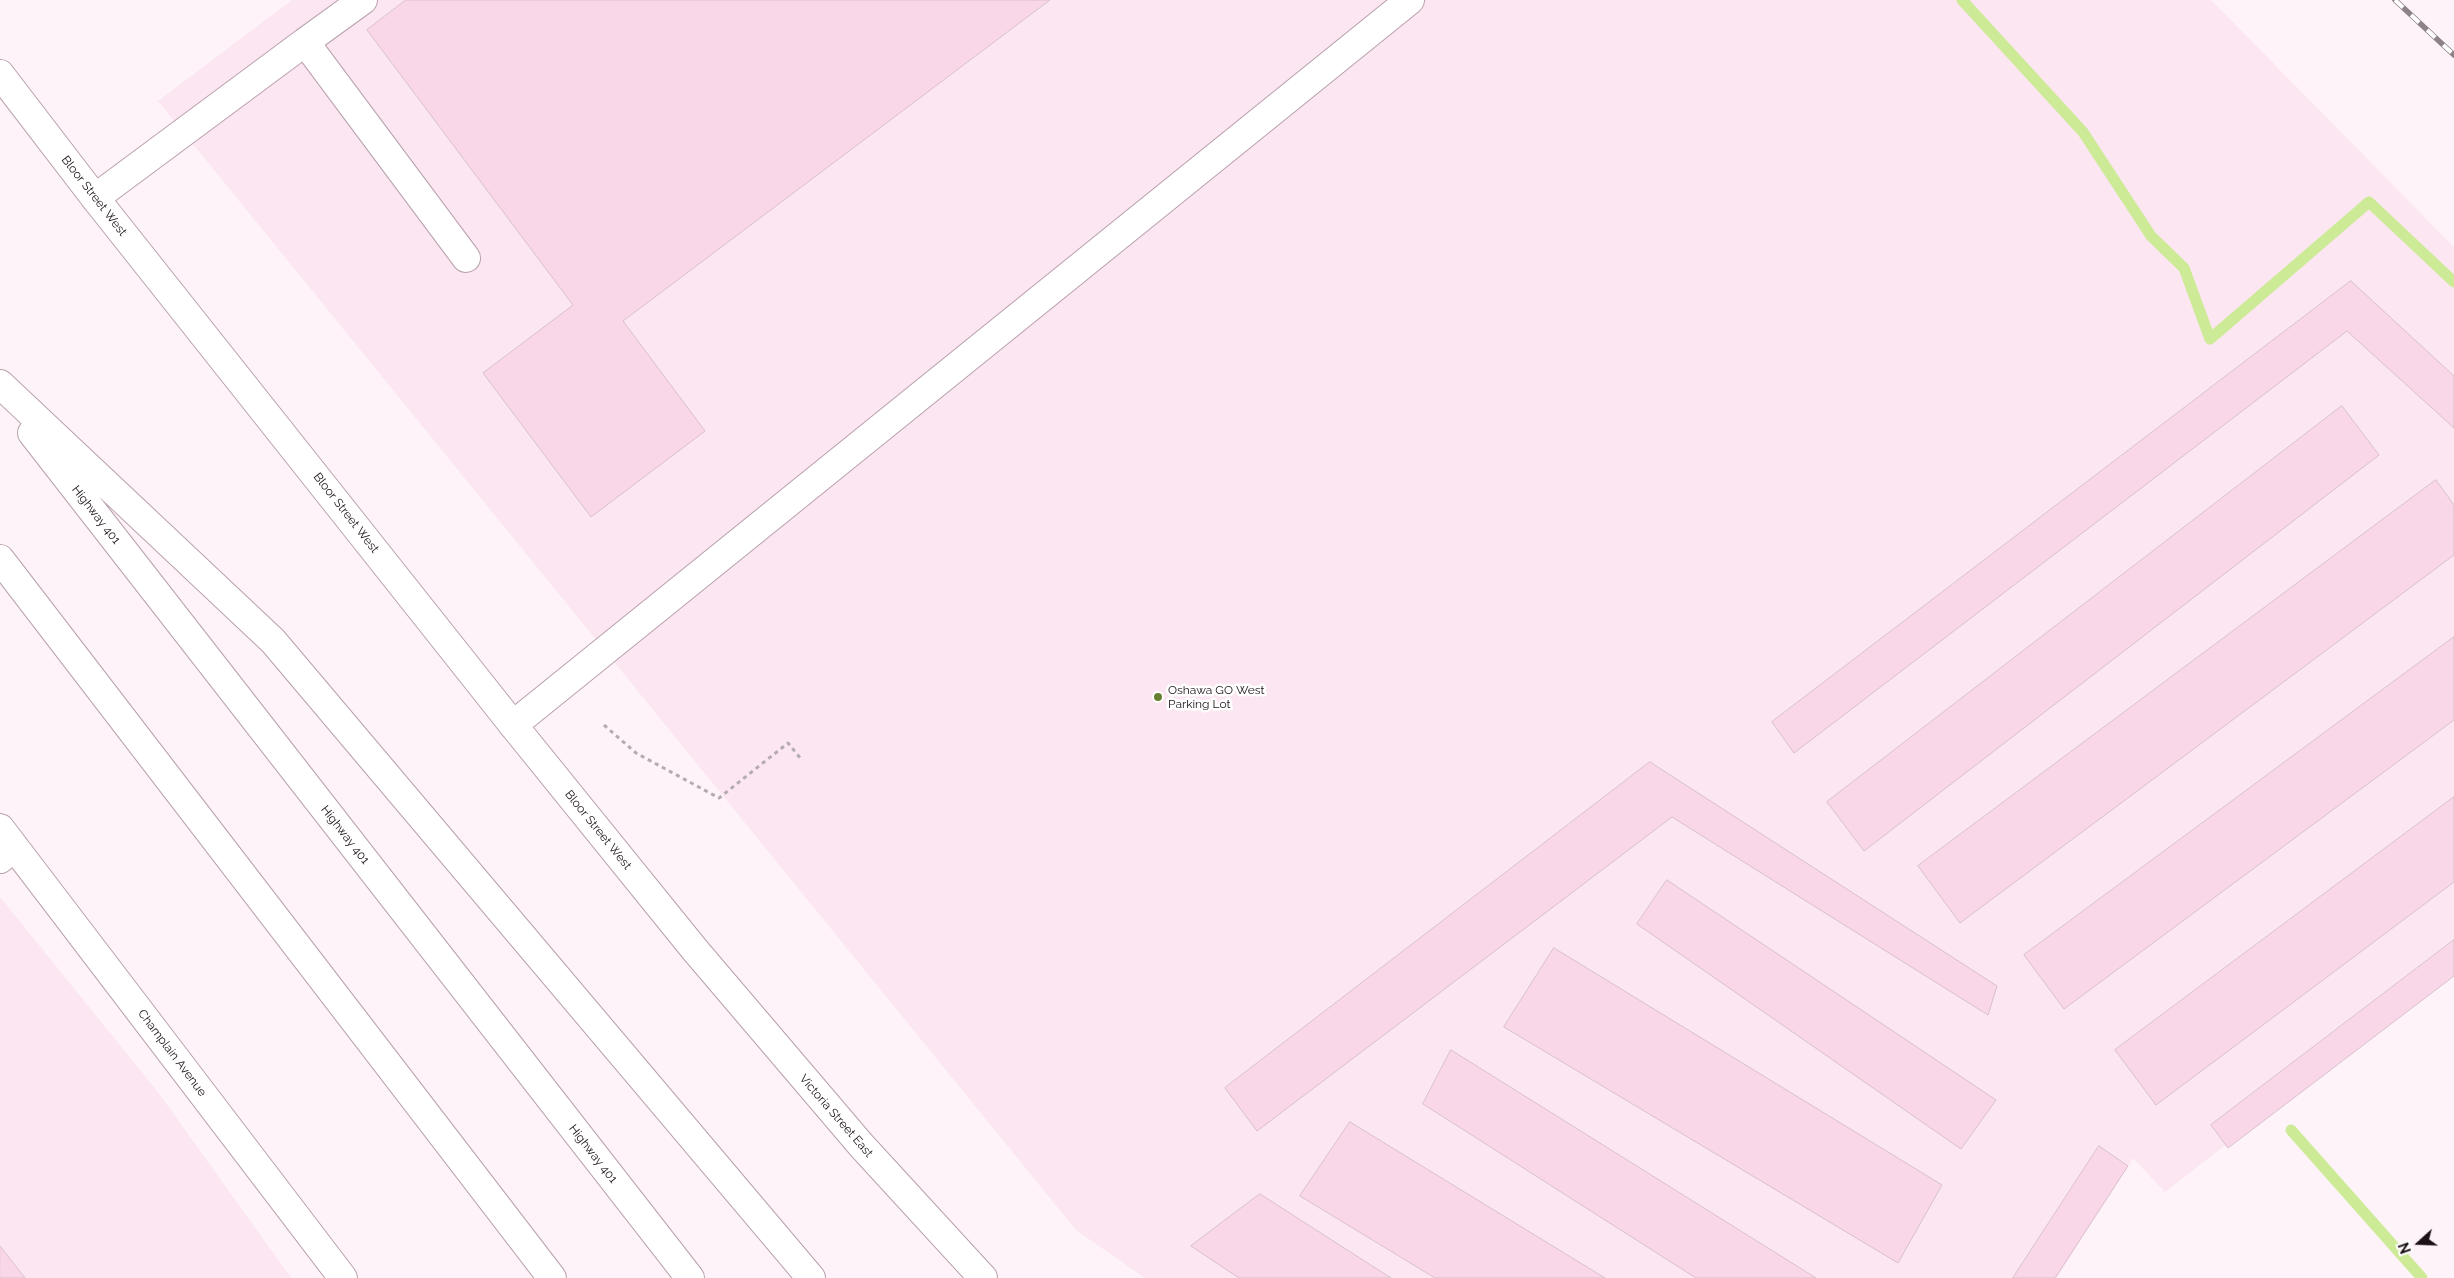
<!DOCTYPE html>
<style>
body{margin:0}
#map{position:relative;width:2454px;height:1278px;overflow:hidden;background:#fdf3f8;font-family:Raleway,sans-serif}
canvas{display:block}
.north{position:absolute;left:2394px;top:1218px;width:50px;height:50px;-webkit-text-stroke:4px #fff;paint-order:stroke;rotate:250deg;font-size:14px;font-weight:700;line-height:20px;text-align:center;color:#1b1217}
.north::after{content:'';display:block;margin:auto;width:18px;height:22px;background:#1b1217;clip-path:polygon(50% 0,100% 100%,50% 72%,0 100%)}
</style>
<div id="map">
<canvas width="2454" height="1278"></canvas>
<div class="north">N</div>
</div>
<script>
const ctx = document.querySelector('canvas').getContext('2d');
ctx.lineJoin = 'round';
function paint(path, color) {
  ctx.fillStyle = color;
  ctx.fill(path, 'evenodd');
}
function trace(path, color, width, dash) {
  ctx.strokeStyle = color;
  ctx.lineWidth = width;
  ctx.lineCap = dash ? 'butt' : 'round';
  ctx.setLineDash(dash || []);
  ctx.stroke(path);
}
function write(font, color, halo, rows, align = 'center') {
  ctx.font = font + ' Raleway,sans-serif';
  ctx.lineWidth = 5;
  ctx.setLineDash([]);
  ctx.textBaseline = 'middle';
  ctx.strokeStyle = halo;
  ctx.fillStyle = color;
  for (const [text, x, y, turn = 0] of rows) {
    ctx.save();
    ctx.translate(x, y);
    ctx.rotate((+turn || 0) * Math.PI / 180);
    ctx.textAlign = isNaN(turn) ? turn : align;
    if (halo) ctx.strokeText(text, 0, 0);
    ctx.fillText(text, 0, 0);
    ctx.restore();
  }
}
paint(new Path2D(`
 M292,0H2211L2454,247V967L2165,1192L2133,1158L2057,1278H1145L1076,1230L158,101Z
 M0,897L157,1091L291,1278H0Z`), '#fbe6f1');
trace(new Path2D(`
 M1962,0L2083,132L2151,236L2184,268L2210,339L2369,202L2454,282
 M2291,1130L2422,1278`), '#cdea96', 11);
const building = new Path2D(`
 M406,0H1050L623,321L705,431L591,517L483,373L573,305L367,30Z
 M2351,281L2454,376V428L2347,331L1794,753L1772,722Z
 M2342,406L2379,455L1864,851L1827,802Z
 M2436,480L2454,505V555L1960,923L1918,866Z
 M2454,637V720L2064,1009L2024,955Z
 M1650,762L1997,986L1988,1015L1672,817L1257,1131L1225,1088Z
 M2454,797V882L2156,1105L2115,1050Z
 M1667,880L1996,1100L1961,1149L1637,924Z
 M2454,940V976L2228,1148L2211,1125Z
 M1554,948L1942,1185L1898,1263L1504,1027Z
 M1451,1050L1816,1278H1696L1423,1104Z
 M1350,1122L1605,1278H1435L1300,1196Z
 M2099,1146L2128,1166L2055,1278H2013Z
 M1260,1194L1391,1278H1239L1191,1246Z
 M0,1246L25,1278H0Z`);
paint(building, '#f9d7e8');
trace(building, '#d9c0cd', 1);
const minor = new Path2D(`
 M305,42L363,0
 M95,198L305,42L466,258
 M513,725L1410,0
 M0,859L14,847`);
const major = new Path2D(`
 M0,74L95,198L513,725L695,950L861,1145L983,1278
 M0,828L343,1278`);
const highway = new Path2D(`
 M0,384L273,641L811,1278
 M32,433L690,1278
 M0,559L552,1278`);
trace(minor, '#b9a0ad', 30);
trace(major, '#b9a0ad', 30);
trace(highway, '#b9a0ad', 30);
trace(new Path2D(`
 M604,725L636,753L719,798L788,743L801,759`), '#b5abb0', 3, [4, 4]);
trace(minor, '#fff', 28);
trace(major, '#fff', 28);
trace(highway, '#fff', 28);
const rail = new Path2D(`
 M2395,0L2454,55`);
trace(rail, '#8c8287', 5.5);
trace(rail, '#fff', 4, [11]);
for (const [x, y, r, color] of [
 [1158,697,5,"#677f31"]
]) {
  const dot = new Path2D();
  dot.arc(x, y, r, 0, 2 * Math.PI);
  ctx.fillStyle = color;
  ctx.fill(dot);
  trace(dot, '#fff', 2);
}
write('12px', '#1b1217', '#fff', [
 ["Bloor Street West",94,196,52],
 ["Bloor Street West",346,513,52],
 ["Highway 401",96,515,52],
 ["Bloor Street West",598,830,51],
 ["Highway 401",345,835,52],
 ["Champlain Avenue",172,1053,53],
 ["Victoria Street East",836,1116,49],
 ["Highway 401",593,1154,52]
]);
write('12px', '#1b1217', '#fff', [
 ["Oshawa GO West",1168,690],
 ["Parking Lot",1168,704]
], 'left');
</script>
